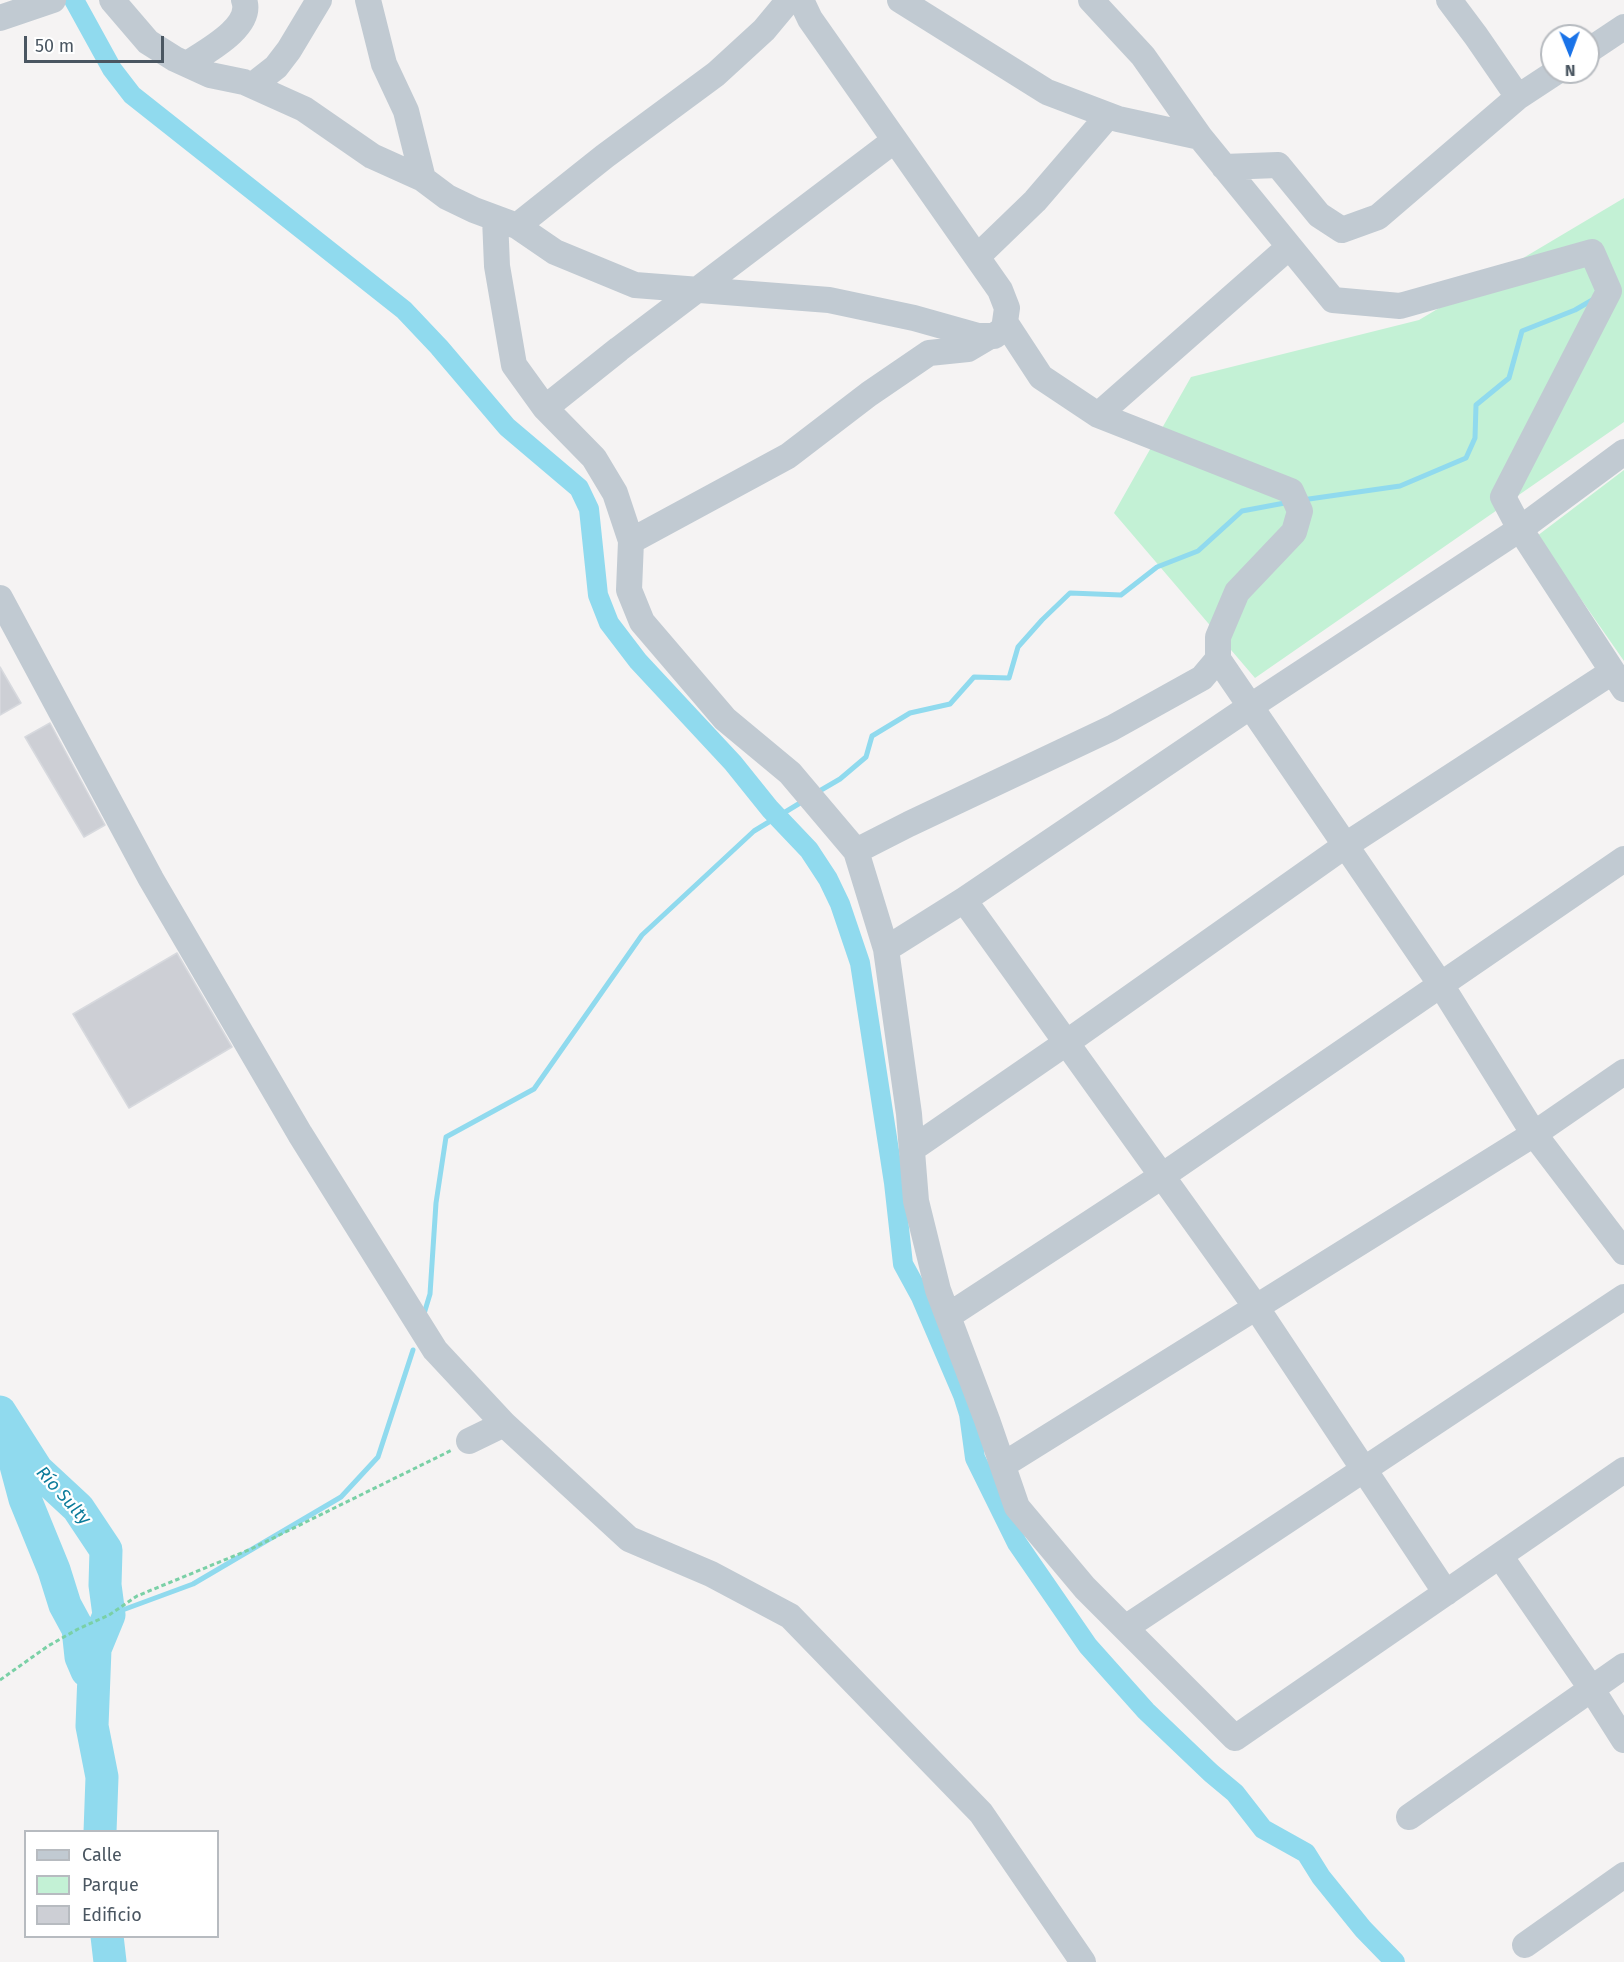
<!DOCTYPE html>
<meta charset="utf-8">
<style>
body{margin:0}
#map{position:relative;width:1624px;height:1962px;overflow:hidden;background:#f5f3f3;font-family:"Fira Sans",sans-serif}
canvas{display:block}
.legend{position:absolute;left:24px;top:1830px;width:195px;height:108px;box-sizing:border-box;background:#fff;border:2px solid #b7bbc0;margin:0;padding:8px 10px;list-style:none;font-size:18px;color:#4a5661}
.legend li{display:flex;align-items:center;gap:12px;height:30px}
.legend b{width:30px;border:2px solid #b7bbc0}
.north{position:absolute;left:1540px;top:24px;width:60px;height:60px;box-sizing:border-box;background:#fff;border:2px solid #b7bbc0;border-radius:50%;rotate:179deg;font-size:16px;font-weight:700;line-height:24px;text-align:center;color:#4a5661}
.north::after{content:'';display:block;margin:auto;width:21px;height:27px;background:#1a73e8;clip-path:polygon(50% 0,100% 100%,50% 72%,0 100%)}
.scale{position:absolute;left:24px;top:36px;width:140px;height:27px;box-sizing:border-box;border:3px solid #4a5661;border-top:0;padding-left:8px;font-size:18px;line-height:21px;white-space:nowrap;color:#4a5661;-webkit-text-stroke:4px #fff;paint-order:stroke}
</style>
<div id="map">
<canvas width="1624" height="1962"></canvas>
<ul class="legend">
<li><b style="height:8px;background:#c1cad2"></b>Calle</li>
<li><b style="height:16px;background:#c3f1d5"></b>Parque</li>
<li><b style="height:16px;background:#cdcfd5"></b>Edificio</li>
</ul>
<div class="north">N</div>
<div class="scale">50 m</div>
</div>
<script>
const ctx = document.querySelector('canvas').getContext('2d');
ctx.lineJoin = 'round';
function paint(path, color) {
  ctx.fillStyle = color;
  ctx.fill(path, 'evenodd');
}
function trace(path, color, width, dash) {
  ctx.strokeStyle = color;
  ctx.lineWidth = width;
  ctx.lineCap = dash ? 'butt' : 'round';
  ctx.setLineDash(dash || []);
  ctx.stroke(path);
}
function write(font, color, halo, rows, align = 'center') {
  ctx.font = font + ' "Fira Sans",sans-serif';
  ctx.lineWidth = 4.5;
  ctx.setLineDash([]);
  ctx.textBaseline = 'middle';
  ctx.strokeStyle = halo;
  ctx.fillStyle = color;
  for (const [text, x, y, turn = 0] of rows) {
    ctx.save();
    ctx.translate(x, y);
    ctx.rotate((+turn || 0) * Math.PI / 180);
    ctx.textAlign = isNaN(turn) ? turn : align;
    if (halo) ctx.strokeText(text, 0, 0);
    ctx.fillText(text, 0, 0);
    ctx.restore();
  }
}
paint(new Path2D(`
 M1624,198V422L1255,678L1114,513L1191,377L1419,320Z
 M1624,470V661L1537,536Z`), '#c3f1d5');
trace(new Path2D(`
 M1302,500L1400,486L1466,458L1475,438L1476,405L1509,378L1522,331L1575,310L1594,299
 M816,793L840,779L866,757L872,736L910,713L950,704L974,677L1009,678L1018,647L1042,620L1070,593L1121,595L1157,567L1198,551L1242,511L1290,502
 M423,1317L430,1294L436,1203L446,1137L534,1089L642,935L754,831L805,800
 M109,1615L193,1584L341,1497L378,1457L413,1350`), '#90daee', 5);
trace(new Path2D(`
 M74,0L112,69L132,95L404,310L439,347L507,427L579,488L589,509L598,595L609,623L638,661L733,763L770,809L809,850L828,879L840,904L860,963L894,1183L903,1264L921,1297L963,1395L969,1414L975,1458L1017,1543L1088,1646L1146,1711L1211,1773L1235,1793L1263,1829L1306,1853L1321,1877L1363,1929L1395,1962`), '#90daee', 20);
trace(new Path2D(`
 M0,1412L37,1470L78,1508L106,1550L105,1585L109,1615L95,1649L92,1726L102,1777L100,1832
 M10,1443L25,1499L54,1570L65,1605L78,1629L81,1657L87,1671
 M107,1936L110,1962`), '#90daee', 33);
const building = new Path2D(`
 M0,667L21,703L0,715Z
 M50,723L105,825L84,837L25,737Z
 M177,953L232,1047L129,1108L73,1014Z`);
paint(building, '#cdcfd5');
trace(building, '#d7d9de', 1.5);
trace(new Path2D(`
 M0,1680L48,1646L78,1629L109,1615L137,1596L251,1549L452,1450`), '#7ad0a6', 3, [4.5, 3]);
trace(new Path2D(`
 M112,0L148,42L175,59L210,75L244,82L304,109L372,156L423,179L447,197L474,210L517,226L555,252L635,285L829,300L914,318L978,336H994L1004,329L1007,308L1000,290L810,19L801,0
 M368,0L384,64L406,111L423,179
 M900,0L1047,92L1118,119L1200,137
 M1091,0L1143,56L1200,137L1333,300L1400,306L1592,252L1609,291L1503,497L1520,529L1624,689
 M0,18L53,0
 M1588,51L1624,27
 M187,64C205,52 254,27 244,0
 M253,85L276,67L289,50L319,0
 M1518,97L1556,72
 M1224,167L1278,165L1319,215L1342,230L1378,217L1518,97L1476,36L1449,0
 M495,218L497,266L514,365L545,408L594,458L615,493L631,541L629,590L642,622L725,719L790,773L856,851L886,949L909,1114L916,1201L938,1290L987,1420L1017,1507L1085,1588L1235,1738L1624,1470
 M517,226L605,156L716,74L764,30L789,0
 M977,257L1035,201L1108,116
 M1005,322L1041,377L1098,415L1291,491L1300,511L1294,532L1237,592L1218,637V659
 M545,408L619,349L895,140
 M1098,415L1289,247
 M631,541L788,456L869,394L929,353L968,349L990,336
 M0,598L151,879L300,1134L435,1350L504,1424L629,1539L711,1574L790,1616L981,1813L1083,1962
 M856,851L909,824L1112,728L1202,678L1218,659L1441,985L1534,1134L1624,1252
 M964,900L1256,1307L1446,1593
 M886,949L964,900L1251,706L1520,529L1624,452
 M912,1149L1066,1043L1346,845L1612,672
 M948,1316L1162,1176L1624,859
 M469,1441L504,1424
 M1003,1465L1534,1134L1624,1072
 M1500,1556L1591,1688L1624,1740
 M1125,1628L1624,1297
 M1409,1817L1624,1666
 M1525,1945L1624,1875`), '#c1cad2', 26);
write('italic 18px', '#0c7c9b', '#fff', [
 ["Río Sulty",63,1496,48]
]);
</script>
